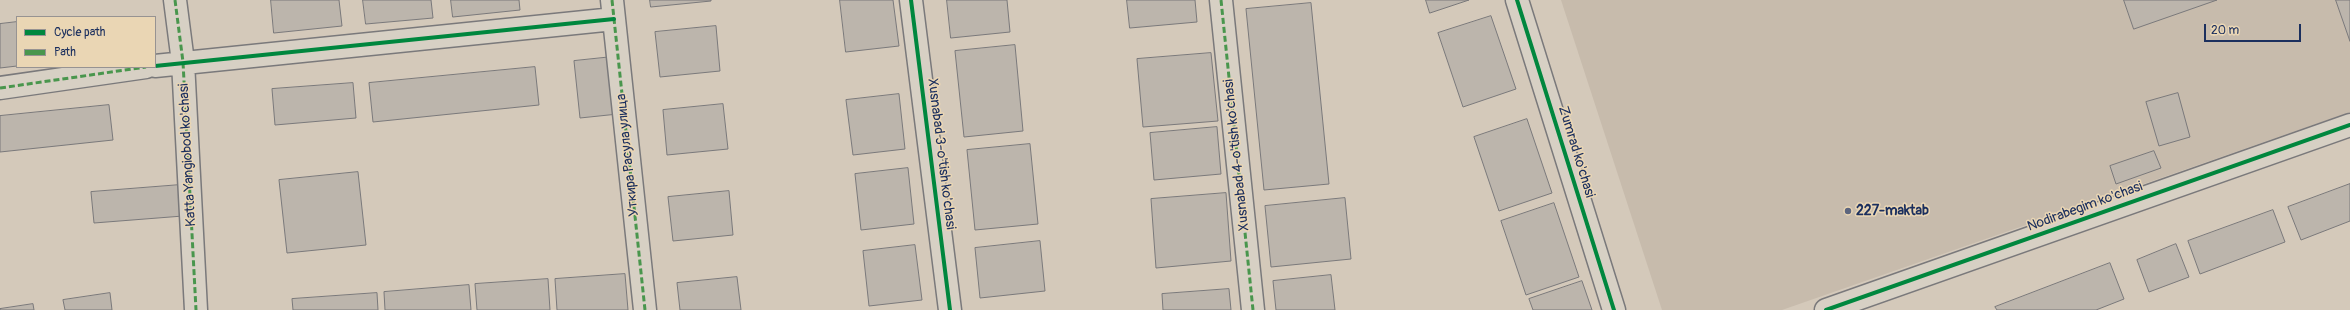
<!DOCTYPE html>
<meta charset="utf-8">
<style>
body{margin:0}
#map{position:relative;width:2350px;height:310px;overflow:hidden;background:#d4c9ba;font-family:Pangolin,sans-serif}
canvas{display:block}
.legend{position:absolute;left:16px;top:16px;width:140px;height:52px;box-sizing:border-box;background:#ead6b4;border:1px solid #979392;margin:0;padding:5px 7px;list-style:none;font-size:12px;color:#1b2f5e}
.legend li{display:flex;align-items:center;gap:8px;height:20px}
.legend b{width:20px;border:1px solid #979392}
.scale{position:absolute;left:2204px;top:24px;width:97px;height:18px;box-sizing:border-box;border:2px solid #1b2f5e;border-top:0;padding-left:5px;font-size:12px;line-height:14px;white-space:nowrap;color:#1b2f5e;-webkit-text-stroke:3px #ead6b4;paint-order:stroke}
</style>
<div id="map">
<canvas width="2350" height="310"></canvas>
<ul class="legend">
<li><b style="height:5px;background:#00873e"></b>Cycle path</li>
<li><b style="height:5px;background:#49964d"></b>Path</li>
</ul>
<div class="scale">20 m</div>
</div>
<script>
const ctx = document.querySelector('canvas').getContext('2d');
ctx.lineJoin = 'round';
function paint(path, color) {
  ctx.fillStyle = color;
  ctx.fill(path, 'evenodd');
}
function trace(path, color, width, dash) {
  ctx.strokeStyle = color;
  ctx.lineWidth = width;
  ctx.lineCap = dash ? 'butt' : 'round';
  ctx.setLineDash(dash || []);
  ctx.stroke(path);
}
function write(font, color, halo, rows, align = 'center') {
  ctx.font = font + ' Pangolin,sans-serif';
  ctx.lineWidth = 3;
  ctx.setLineDash([]);
  ctx.textBaseline = 'middle';
  ctx.strokeStyle = halo;
  ctx.fillStyle = color;
  for (const [text, x, y, turn = 0] of rows) {
    ctx.save();
    ctx.translate(x, y);
    ctx.rotate((+turn || 0) * Math.PI / 180);
    ctx.textAlign = isNaN(turn) ? turn : align;
    if (halo) ctx.strokeText(text, 0, 0);
    ctx.fillText(text, 0, 0);
    ctx.restore();
  }
}
paint(new Path2D(`
 M1561,0H2350V112L1782,310H1662Z`), '#c7bbac');
const building = new Path2D(`
 M271,0H339L342,26L274,33Z
 M363,0H431L433,18L366,24Z
 M451,0H519L520,10L453,17Z
 M650,0H711V1L651,7Z
 M840,0H893L899,46L846,52Z
 M947,0H1007L1010,32L951,38Z
 M1127,0H1195L1197,22L1130,28Z
 M1426,0H1469L1430,13Z
 M2124,0H2217L2134,29Z
 M2336,0H2350V41Z
 M1311,3L1329,184L1264,190L1246,9Z
 M1491,16L1516,89L1463,107L1438,33Z
 M17,22V66L0,68V24Z
 M716,26L720,71L660,77L655,32Z
 M1015,45L1023,131L964,137L955,51Z
 M1211,53L1218,121L1143,127L1137,59Z
 M612,57L618,114L580,118L574,61Z
 M535,67L539,105L373,122L369,83Z
 M353,83L356,118L275,125L272,89Z
 M2178,93L2190,137L2159,146L2146,102Z
 M899,94L905,149L853,155L846,100Z
 M723,104L728,149L667,155L663,110Z
 M109,105L113,140L0,152V116Z
 M1527,119L1552,193L1499,211L1474,137Z
 M1217,127L1221,174L1154,180L1150,133Z
 M1030,144L1038,224L975,230L967,150Z
 M2154,151L2161,168L2116,184L2110,166Z
 M908,168L914,224L861,230L855,174Z
 M358,172L366,245L287,253L279,180Z
 M2350,184V221L2301,240L2288,207Z
 M180,185L183,216L94,223L91,192Z
 M729,191L733,235L673,241L668,197Z
 M1226,193L1231,261L1156,268L1151,199Z
 M1345,198L1351,259L1271,267L1265,206Z
 M1554,203L1579,277L1526,295L1501,221Z
 M2273,210L2285,242L2200,274L2188,241Z
 M1040,241L1045,291L980,298L975,248Z
 M2176,244L2189,277L2149,292L2137,260Z
 M915,245L922,300L869,306L863,251Z
 M2110,263L2124,299L2096,310H1997L1995,307Z
 M625,274L628,310H557L555,279Z
 M1331,275L1335,310H1276L1273,281Z
 M737,277L741,310H680L677,283Z
 M548,279L550,310H477L475,284Z
 M1582,281L1592,310H1533L1529,299Z
 M469,285L471,310H385L384,292Z
 M1229,289L1231,310H1163L1162,294Z
 M110,293L112,310H65L63,300Z
 M377,293L378,310H293L292,299Z
 M33,304L34,310H0V309Z`);
paint(building, '#bcb5ac');
trace(building, '#7a797b', 1);
const minor = new Path2D(`
 M175,0L183,62L196,310
 M612,0L645,310
 M911,0L950,310
 M1221,0L1253,310
 M1517,0L1614,310
 M155,66L614,19
 M0,88L146,67
 M1826,310L2350,125`);
trace(minor, '#7a797b', 25);
trace(minor, '#d7d0c4', 22);
trace(new Path2D(`
 M175,0L183,62L196,310
 M612,0L645,310
 M1221,0L1253,310
 M0,88L146,67`), '#49964d', 3, [6, 3]);
trace(new Path2D(`
 M911,0L950,310
 M1517,0L1614,310
 M155,66L614,19
 M1826,310L2350,125`), '#00873e', 4);
for (const [x, y, r, color] of [
 [1848,211,4,"#5c657e"]
]) {
  const dot = new Path2D();
  dot.arc(x, y, r, 0, 2 * Math.PI);
  ctx.fillStyle = color;
  ctx.fill(dot);
  trace(dot, '#ead6b4', 1.5);
}
write('14px', '#1b2f5e', '#ead6b4', [
 ["Zumrad ko'chasi",1576,152,73],
 ["Xusnabad 3-o'tish ko'chasi",941,154,83],
 ["Katta Yangiobod ko'chasi",188,155,-93],
 ["Уткира Расула улица",628,155,-96],
 ["Xusnabad 4-o'tish ko'chasi",1237,155,-96],
 ["Nodirabegim ko'chasi",2085,207,-20]
]);
write('bold 14px', '#1b2f5e', '#ead6b4', [
 ["227-maktab",1856,211]
], 'left');
</script>
